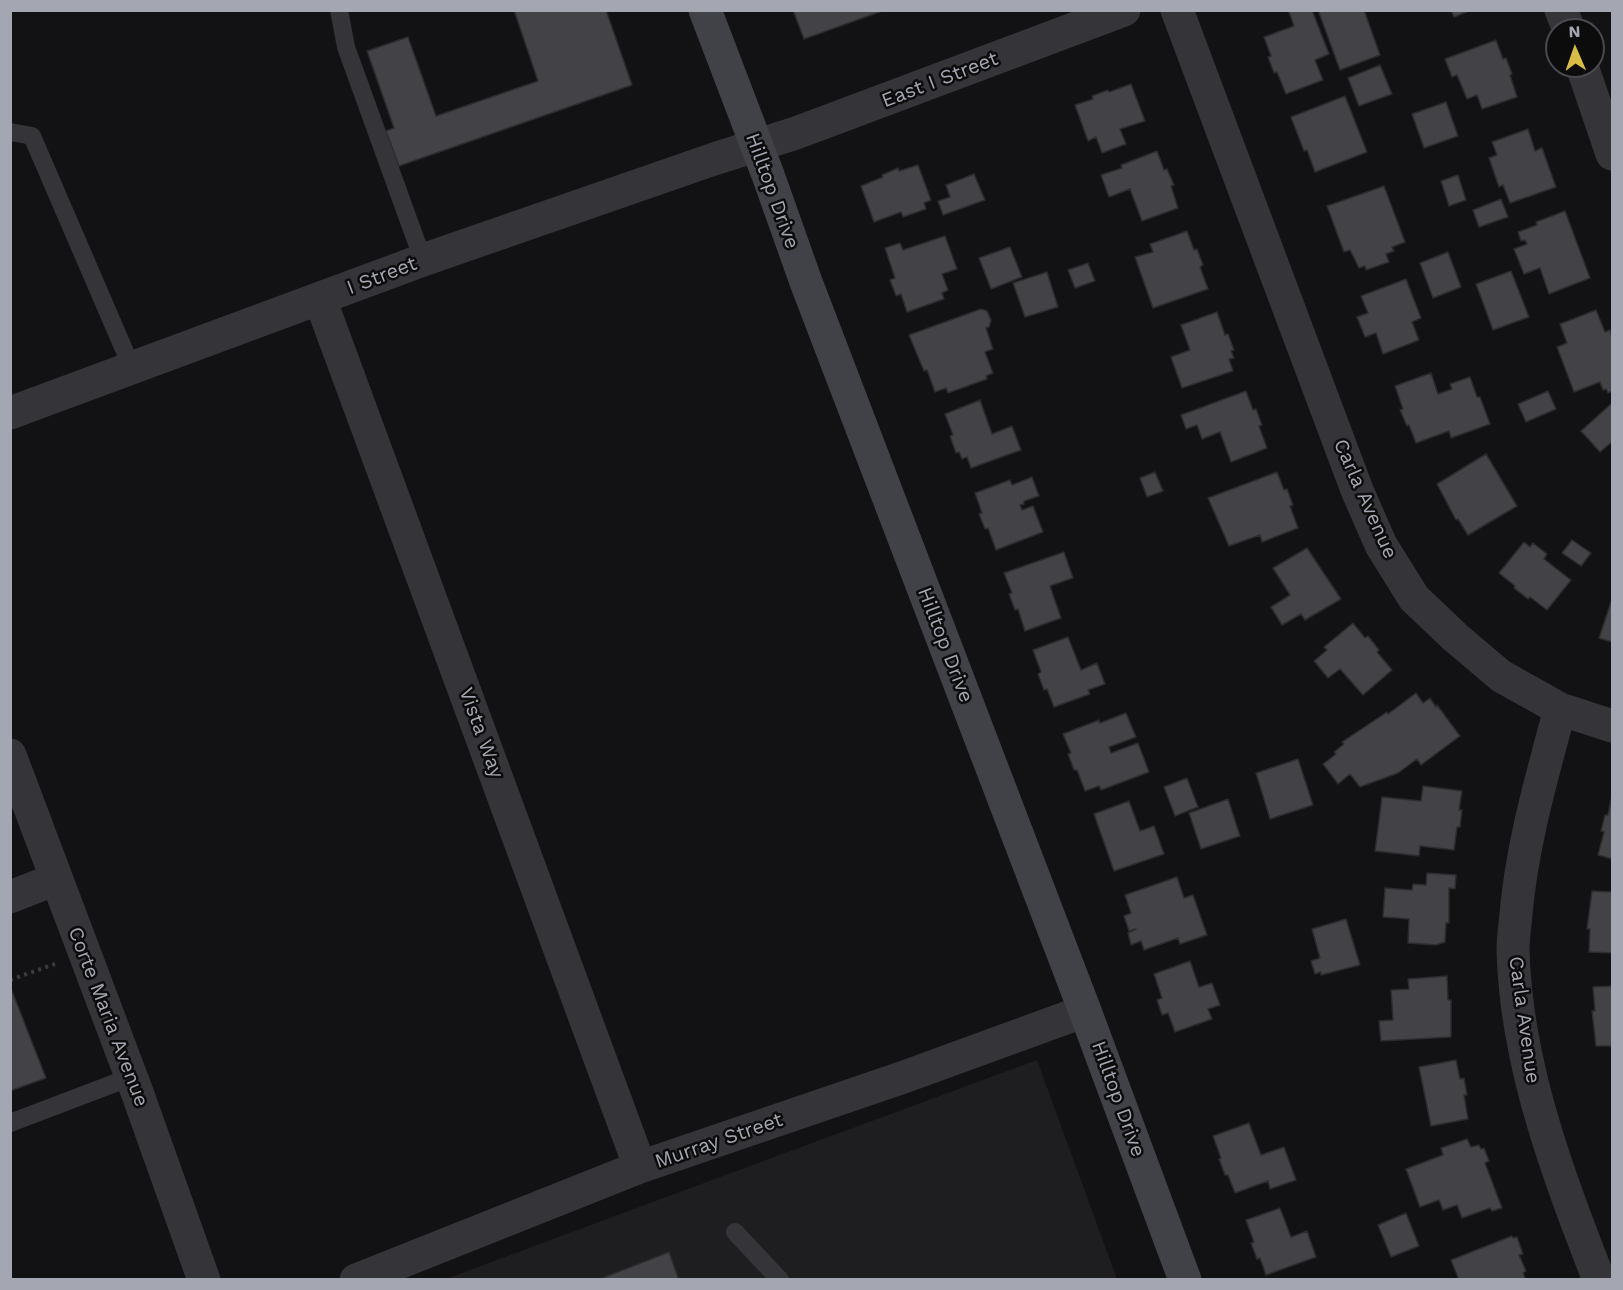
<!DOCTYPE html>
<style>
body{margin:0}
#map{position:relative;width:1623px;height:1290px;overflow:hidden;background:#121113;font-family:"Work Sans",sans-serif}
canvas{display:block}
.frame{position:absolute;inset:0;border:12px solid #a4a7b1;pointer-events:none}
.north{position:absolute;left:1545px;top:18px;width:60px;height:60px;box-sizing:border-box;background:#0d0c0d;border:2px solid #494a4f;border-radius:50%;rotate:358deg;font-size:16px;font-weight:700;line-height:24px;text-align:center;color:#a4a7b1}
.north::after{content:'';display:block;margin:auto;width:21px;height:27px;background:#d9bd43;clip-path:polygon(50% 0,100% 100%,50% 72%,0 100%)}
</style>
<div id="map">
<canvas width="1623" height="1290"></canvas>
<div class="frame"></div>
<div class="north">N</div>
</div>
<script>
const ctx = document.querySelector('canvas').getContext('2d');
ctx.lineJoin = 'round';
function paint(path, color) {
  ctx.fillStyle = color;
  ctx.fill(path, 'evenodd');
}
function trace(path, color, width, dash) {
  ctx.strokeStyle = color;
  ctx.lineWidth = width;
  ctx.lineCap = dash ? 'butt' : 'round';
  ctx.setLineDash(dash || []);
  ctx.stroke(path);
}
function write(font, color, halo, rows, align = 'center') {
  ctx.font = font + ' "Work Sans",sans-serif';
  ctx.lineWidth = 5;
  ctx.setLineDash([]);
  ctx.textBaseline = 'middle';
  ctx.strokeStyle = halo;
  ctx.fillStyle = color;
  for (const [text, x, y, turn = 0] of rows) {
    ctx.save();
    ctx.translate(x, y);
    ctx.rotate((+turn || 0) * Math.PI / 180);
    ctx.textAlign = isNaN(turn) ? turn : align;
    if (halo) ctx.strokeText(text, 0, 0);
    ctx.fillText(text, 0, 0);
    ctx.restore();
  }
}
paint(new Path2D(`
 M1037,1060L1117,1279L443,1280L720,1177Z`), '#1e1d1f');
const building = new Path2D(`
 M514,10H606L632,85L399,166L386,131L394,128L367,51L408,37L436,116L538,81Z
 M793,10H885L804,39Z
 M1292,10H1312L1329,54L1315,60L1323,80L1286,94L1277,72L1274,73L1268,57L1271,56L1264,37L1294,26L1289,12Z
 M1318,10H1364L1380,55L1340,70Z
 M1451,10H1471L1454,17Z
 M1496,40L1503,59L1506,58L1512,74L1510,75L1517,97L1482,109L1477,95L1467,99L1457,75L1452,77L1445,59Z
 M1380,65L1392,94L1359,106L1348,78Z
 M1131,84L1145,121L1120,129L1126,144L1102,153L1096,137L1088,141L1075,105L1093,99L1092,96L1108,90L1109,92Z
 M1345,96L1367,152L1315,172L1307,150L1304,151L1291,117Z
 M1446,102L1458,136L1424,148L1412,114Z
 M1528,129L1535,151L1542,148L1556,187L1510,203L1503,185L1499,187L1489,158L1497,155L1492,142Z
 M1157,151L1164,170L1167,169L1174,185L1171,186L1178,208L1142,221L1130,189L1109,197L1101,175L1122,168L1121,165Z
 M918,165L931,200L924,203L926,209L903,217L901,212L874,222L861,186L883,177L882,175L898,168L899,171Z
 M974,174L985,200L943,215L938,201L950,197L946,185Z
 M1458,175L1466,200L1449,206L1441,181Z
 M1384,186L1405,242L1392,247L1394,251L1386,254L1389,262L1366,270L1365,266L1359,268L1350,250L1344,252L1327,206Z
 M1501,199L1508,217L1479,227L1473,210Z
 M1565,211L1590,278L1549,294L1540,268L1524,274L1514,249L1527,244L1525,240L1521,241L1518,232L1537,225L1536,222Z
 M1187,231L1194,250L1197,249L1203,265L1200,267L1208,289L1153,308L1135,257L1153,252L1150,244Z
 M945,236L957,269L942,274L948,290L942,293L944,299L907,312L901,294L896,296L890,280L895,278L885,248L900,243L903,250Z
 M1010,247L1022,277L991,289L979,258Z
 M1448,252L1461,287L1433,298L1420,263Z
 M1088,263L1095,281L1075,288L1068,270Z
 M1511,271L1529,317L1493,330L1476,284Z
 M1047,272L1058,307L1025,317L1013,283Z
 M1406,279L1421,318L1412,322L1419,340L1383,354L1376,333L1365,337L1357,317L1368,313L1361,296Z
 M981,309L987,311L991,320L989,327L986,328L993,349L985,352L993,373L986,376L987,379L948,393L946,388L935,392L927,370L924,371L909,335Z
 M1596,310L1605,332L1610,330L1612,338V391L1608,393L1606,389L1603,390L1600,382L1574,392L1557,347L1567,343L1560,324Z
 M1217,312L1225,335L1228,334L1234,350L1231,351L1234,358L1229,359L1233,371L1182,388L1171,357L1190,350L1181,325Z
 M1431,373L1438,394L1452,389L1450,384L1470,377L1477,397H1480L1490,424L1451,438L1449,431L1416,443L1409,425L1407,426L1400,410L1403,409L1395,386Z
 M1246,391L1253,410L1256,409L1262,425L1259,426L1267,448L1231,462L1220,432L1202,439L1197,425L1186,429L1181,415Z
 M1548,391L1556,409L1526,422L1518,404Z
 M980,400L992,434L1012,426L1021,450L971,468L967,457L962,459L959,452L956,453L950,436L953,435L945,414Z
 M1612,403V442L1600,452L1581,431Z
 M1486,454L1517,506L1468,535L1458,519L1456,520L1437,484Z
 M1155,472L1163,491L1147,497L1140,478Z
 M1277,472L1284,490L1287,489L1293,505L1290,506L1298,528L1262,542L1260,535L1229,546L1208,498Z
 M1032,477L1039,496L1024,501V504L1020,505L1022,510L1033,506L1043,532L996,550L988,528L985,529L979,514L982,513L975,493L1010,480L1012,485Z
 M1572,540L1591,553L1581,566L1562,553Z
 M1524,542L1530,547L1533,543L1547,554L1544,559L1571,580L1547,610L1530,597L1528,599L1514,588L1515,586L1499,573Z
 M1307,548L1341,599L1305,620L1301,614L1282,625L1271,607L1290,595L1273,568Z
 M1064,552L1073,578L1050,586L1061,618L1025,631L1018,609L1015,610L1009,594L1012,593L1004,573Z
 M1611,602H1612V642L1599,638Z
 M1353,623L1365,638L1368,636L1379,650L1377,652L1392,670L1363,695L1340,669L1328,678L1314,661L1327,650L1324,647Z
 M1068,637L1081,670L1097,663L1105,684L1088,690L1090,694L1054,707L1047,689L1044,690L1038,674L1041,672L1033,650Z
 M1416,693L1423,703L1430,698L1436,707L1437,705L1460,736L1421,765L1417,759L1398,773L1360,787L1350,774L1338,784L1323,764L1336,754L1334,752L1344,744L1342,742L1387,712L1388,714Z
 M1126,713L1136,737L1109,747L1111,753L1138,743L1149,772L1101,790L1099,786L1085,791L1077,770H1074L1068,754L1071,753L1063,734L1099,720L1100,723Z
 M1298,759L1313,805L1270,819L1256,773Z
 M1187,778L1198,807L1175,816L1164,787Z
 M1423,786L1462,791L1459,810H1462L1460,827H1457L1454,850L1420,846L1419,856L1375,851L1382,797L1421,801Z
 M1612,796V859L1598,855L1604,832L1601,831L1605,815H1608Z
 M1228,799L1240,836L1201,849L1189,813Z
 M1129,801L1140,831L1154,826L1164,854L1114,871L1094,814Z
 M1427,873L1456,875L1455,889L1449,888V923H1446L1445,942L1436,945L1408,943L1409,919L1383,917L1385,888L1412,890L1413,884L1426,885Z
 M1177,877L1184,898L1193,895L1207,935L1180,944L1178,938L1144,950L1141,941L1131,945L1128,933L1136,929L1129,931L1124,916L1131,913L1125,895Z
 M1592,891L1612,892V953L1589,952L1590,929H1587Z
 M1346,919L1360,965L1321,975V972L1315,974L1311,961L1320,958L1312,929Z
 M1190,961L1199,987L1212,983L1220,1005L1208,1009L1212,1019L1175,1032L1168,1013L1162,1015L1157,1000L1162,998L1154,974Z
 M1447,976L1448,1000H1451V1037L1381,1041L1379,1021L1393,1020L1391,990L1409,989L1408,979Z
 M10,986L46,1078L10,1091Z
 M1612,986V1046H1596L1592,1011H1595L1593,987Z
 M1456,1060L1460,1079L1464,1078L1467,1095H1464L1468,1119L1431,1126L1419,1067Z
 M1249,1123L1261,1155L1284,1147L1296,1180L1270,1189L1268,1181L1235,1193L1228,1175H1225L1219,1159L1221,1158L1213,1136Z
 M1467,1139L1471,1147L1479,1145L1481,1149L1484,1148L1489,1161L1485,1163L1502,1208L1492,1211L1490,1208L1462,1218L1457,1205L1443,1210L1439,1200L1420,1207L1406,1169L1443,1155L1441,1148Z
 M1280,1208L1291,1237L1307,1231L1316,1257L1266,1275L1260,1258L1257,1259L1251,1243L1254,1242L1246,1220Z
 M1406,1213L1419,1246L1391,1257L1378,1225Z
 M1512,1236L1513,1238L1517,1237L1523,1254L1519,1255L1526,1271L1523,1273L1526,1280H1459L1451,1260Z
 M669,1252L679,1280H597Z`);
paint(building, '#434347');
trace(building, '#2c2c2e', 1.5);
trace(new Path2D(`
 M10,980L55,964`), '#3b3c40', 4, [3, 4.5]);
trace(new Path2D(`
 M339,10L346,47L423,260
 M10,132L32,136L132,368
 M10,1123L131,1077
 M735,1232L780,1280`), '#353539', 18);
trace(new Path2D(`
 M1177,10L1357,490L1381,545L1414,598L1455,637L1501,676L1560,709L1612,726
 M1561,10L1569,30
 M1582,66L1612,154
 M320,299L640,1167
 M1560,709C1542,777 1522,844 1516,914C1515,926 1513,938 1513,950C1516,1065 1558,1174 1599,1280
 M10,755L137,1092L204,1280
 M10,897L56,879
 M356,1280L640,1167L904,1077L1085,1011`), '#353539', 33);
trace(new Path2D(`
 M10,413L423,260L714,159L796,133L1124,10`), '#353539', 33);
trace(new Path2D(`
 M705,10L768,175L806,282L1085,1011L1185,1280`), '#414247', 33);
write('20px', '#a4a7b1', '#0d0c0d', [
 ["East I Street",940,80,-21],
 ["Hilltop Drive",772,191,70],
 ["I Street",382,276,-21],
 ["Carla Avenue",1365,499,66],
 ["Hilltop Drive",945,645,69],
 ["Vista Way",481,733,70],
 ["Corte Maria Avenue",108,1017,69],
 ["Carla Avenue",1524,1020,82],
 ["Hilltop Drive",1118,1099,70],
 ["Murray Street",719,1141,-19]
]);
</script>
